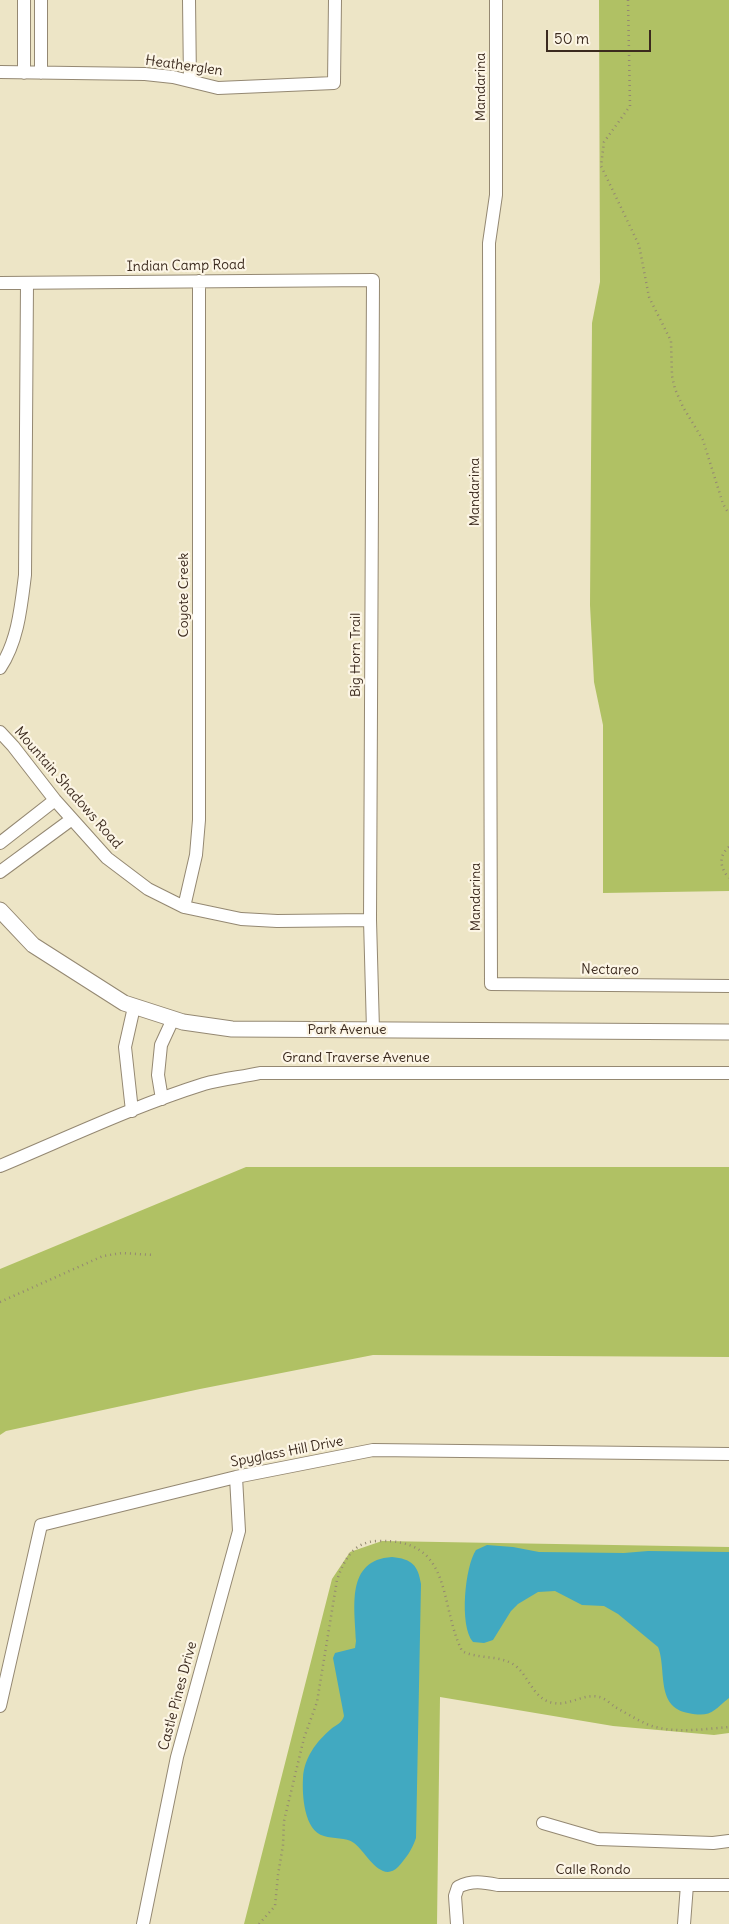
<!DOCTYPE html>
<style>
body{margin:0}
#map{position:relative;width:729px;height:1924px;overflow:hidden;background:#ede5c6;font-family:Delius,sans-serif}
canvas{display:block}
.scale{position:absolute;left:546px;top:30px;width:105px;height:22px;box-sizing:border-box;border:2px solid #3b2a1e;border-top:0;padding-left:6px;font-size:15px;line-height:18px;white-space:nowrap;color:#3b2a1e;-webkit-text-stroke:4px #fcf5e5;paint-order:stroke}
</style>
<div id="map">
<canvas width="729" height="1924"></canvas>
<div class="scale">50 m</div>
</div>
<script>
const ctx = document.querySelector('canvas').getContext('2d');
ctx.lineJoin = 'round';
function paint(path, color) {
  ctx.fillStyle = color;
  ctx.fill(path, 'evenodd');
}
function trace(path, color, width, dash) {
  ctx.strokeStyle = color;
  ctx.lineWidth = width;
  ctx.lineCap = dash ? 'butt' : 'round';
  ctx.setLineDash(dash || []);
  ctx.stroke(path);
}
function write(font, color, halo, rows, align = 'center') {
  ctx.font = font + ' Delius,sans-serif';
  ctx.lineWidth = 4.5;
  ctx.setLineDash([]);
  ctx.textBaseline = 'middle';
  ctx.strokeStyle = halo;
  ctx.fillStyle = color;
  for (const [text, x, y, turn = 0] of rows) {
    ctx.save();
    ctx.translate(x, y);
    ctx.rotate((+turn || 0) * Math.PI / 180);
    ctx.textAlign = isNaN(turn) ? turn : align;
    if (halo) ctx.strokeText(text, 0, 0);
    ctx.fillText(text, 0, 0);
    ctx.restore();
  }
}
paint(new Path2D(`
 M599,0H729V891L603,893V725L594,682L590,605L592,323L600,282Z
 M246,1167H729V1357L373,1355L200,1389L6,1431L0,1435V1269Z
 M382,1541L729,1547V1733L714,1735L613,1726L440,1697L437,1924H244L332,1579L350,1552Z`), '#b0c164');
paint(new Path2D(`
 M487,1545L513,1547L539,1552L624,1553L648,1551L729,1552V1698C713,1711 711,1718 688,1713C655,1707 667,1669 658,1647L618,1614L604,1606L582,1605L555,1591L538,1592L518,1604L511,1611L493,1640L484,1643L473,1642C459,1626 465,1566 476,1550Z
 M392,1557C412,1559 418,1565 421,1584L416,1838C412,1850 406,1858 398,1867C381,1884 366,1852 354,1843C346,1837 333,1839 324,1836C304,1831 302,1795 303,1778C304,1758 316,1742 331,1729C336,1725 342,1723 344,1716L333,1658L335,1653L355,1648L356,1641C355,1608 345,1560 392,1557Z`), '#41a9c1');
const minor = new Path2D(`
 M189,0L190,81
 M496,0V195L489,243L491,984L729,986
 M0,72L145,74L173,77L218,88L334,83L335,0
 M24,73V0
 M41,73V0
 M0,283L373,280L370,920L373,1030
 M0,668C18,641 21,607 25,575L27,283
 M0,732L13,746L55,800L107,858L148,889L184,907L241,919L277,921L370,920
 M0,843L55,800
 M0,872L72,819
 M184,907L196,855L199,820V281
 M162,1099L158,1075L161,1045L173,1019
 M132,1111L125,1047L134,1007
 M0,1166C67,1138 134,1106 204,1084C222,1079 242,1077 260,1073H729
 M0,1706L41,1525L236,1477L373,1450L729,1454
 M543,1823L598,1839L713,1843L729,1841
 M143,1924L177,1757L239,1531L236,1477
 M457,1924L455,1896L458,1887C472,1880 483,1882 498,1885H729
 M684,1924L687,1885`);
const tertiary = new Path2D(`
 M0,910L33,945L124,1003L183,1022L232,1029L729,1032`);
trace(minor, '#948872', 14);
trace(tertiary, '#948872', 17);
trace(new Path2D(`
 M628,0L630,106L604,142L601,166L639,245L649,297L671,341L672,376L675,389L683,407L703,440L723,504L729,514
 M729,847C718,856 720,868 729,878
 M0,1302L103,1256L122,1253L153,1255
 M259,1924L275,1906L278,1875L283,1845L284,1821L304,1738L317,1702L337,1580C344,1560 353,1542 377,1541C454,1538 438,1602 462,1651C479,1660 502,1654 517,1667C530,1679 534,1700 554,1703C569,1706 584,1693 599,1697C605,1698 611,1704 615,1707C626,1713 637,1720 649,1725C673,1734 704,1729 729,1727`), '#948872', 2.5, [1, 4]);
trace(minor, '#fff', 12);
trace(tertiary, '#fff', 15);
write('14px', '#3b2a1e', '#fcf5e5', [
 ["Heatherglen",184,66,8],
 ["Mandarina",481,87,-90],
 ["Indian Camp Road",186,266,-1],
 ["Mandarina",475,492,-90],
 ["Coyote Creek",184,595,-90],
 ["Big Horn Trail",356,655,-90],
 ["Mountain Shadows Road",68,788,49],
 ["Mandarina",476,897,-90],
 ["Nectareo",610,970,1],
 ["Park Avenue",347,1030],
 ["Grand Traverse Avenue",356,1058],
 ["Spyglass Hill Drive",287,1452,-11],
 ["Castle Pines Drive",178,1696,-75],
 ["Calle Rondo",593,1870]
]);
</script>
